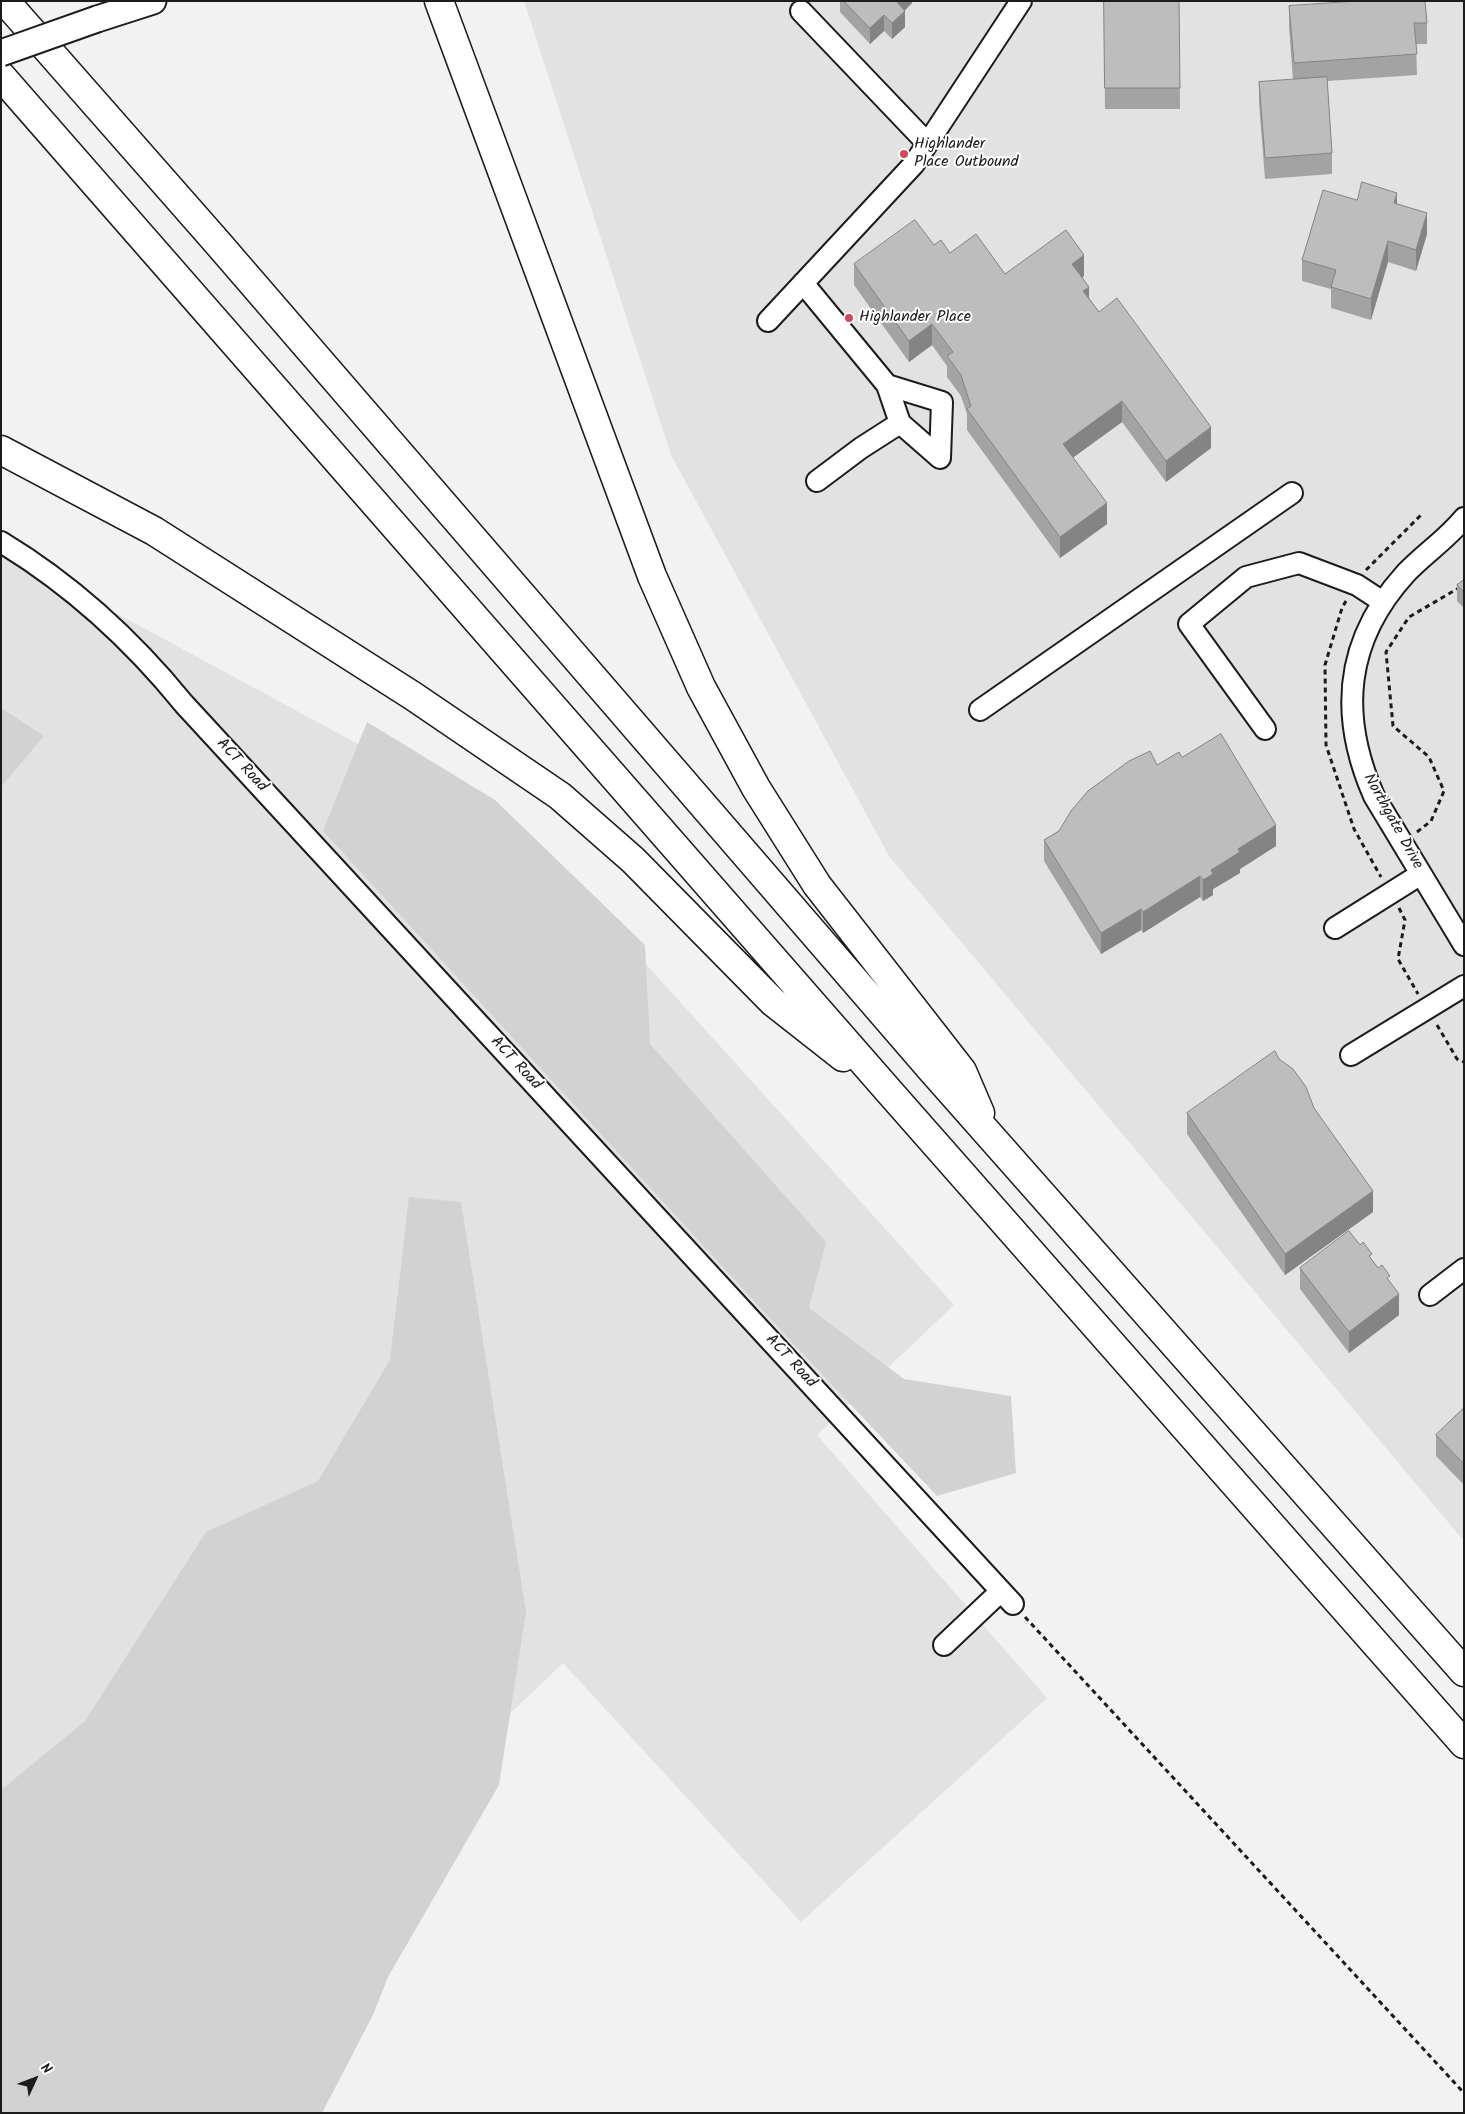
<!DOCTYPE html>
<style>
body{margin:0}
#map{position:relative;width:1465px;height:2114px;overflow:hidden;background:#f2f2f2;font-family:Kalam,sans-serif}
canvas{display:block}
.frame{position:absolute;inset:0;border:2px solid #1c1c1c;pointer-events:none}
.north{position:absolute;left:10px;top:2054px;width:50px;height:50px;-webkit-text-stroke:4px #fff;paint-order:stroke;rotate:47deg;font-size:14px;font-weight:700;line-height:20px;text-align:center;color:#1c1c1c}
.north::after{content:'';display:block;margin:auto;width:18px;height:22px;background:#1c1c1c;clip-path:polygon(50% 0,100% 100%,50% 72%,0 100%)}
</style>
<div id="map">
<canvas width="1465" height="2114"></canvas>
<div class="frame"></div>
<div class="north">N</div>
</div>
<script>
const ctx = document.querySelector('canvas').getContext('2d');
ctx.lineJoin = 'round';
function paint(path, color) {
  ctx.fillStyle = color;
  ctx.fill(path, 'evenodd');
}
function trace(path, color, width, dash) {
  ctx.strokeStyle = color;
  ctx.lineWidth = width;
  ctx.lineCap = dash ? 'butt' : 'round';
  ctx.setLineDash(dash || []);
  ctx.stroke(path);
}
function write(font, color, halo, rows, align = 'center') {
  ctx.font = font + ' Kalam,sans-serif';
  ctx.lineWidth = 4;
  ctx.setLineDash([]);
  ctx.textBaseline = 'middle';
  ctx.strokeStyle = halo;
  ctx.fillStyle = color;
  for (const [text, x, y, turn = 0] of rows) {
    ctx.save();
    ctx.translate(x, y);
    ctx.rotate((+turn || 0) * Math.PI / 180);
    ctx.textAlign = isNaN(turn) ? turn : align;
    if (halo) ctx.strokeText(text, 0, 0);
    ctx.fillText(text, 0, 0);
    ctx.restore();
  }
}
paint(new Path2D(`
 M524,1H1464V1541L889,856L671,455Z
 M1,551L532,838L954,1305L817,1435L1047,1698L801,1922L563,1663L92,2113H1Z`), '#e2e2e2');
paint(new Path2D(`
 M1,708L44,736L1,787Z
 M367,722L495,800L645,945L650,1044L826,1242L809,1308L904,1379L1011,1396L1016,1473L937,1496L788,1338L323,831Z
 M409,1197L461,1202L526,1612L499,1785L388,1977L373,2015L322,2113H1V1790L85,1721L206,1532L318,1481L390,1360Z`), '#d2d2d2');
const minor = new Path2D(`
 M801,11L927,143
 M803,283L887,385L942,402L940,458L900,423L861,448L817,481
 M768,321L914,164L1021,1
 M887,385L900,423
 M1464,518C1447,539 1424,554 1406,573C1345,640 1338,714 1374,796L1464,945
 M1,542C72,585 132,640 184,704L1013,1604
 M980,710L1292,493
 M1265,729L1189,624L1246,577L1299,563L1357,585L1383,602
 M1335,928L1421,874
 M1351,1055L1464,986
 M1430,1295L1464,1269
 M944,1645L1001,1591`);
const major = new Path2D(`
 M97,19L153,1`);
const highway = new Path2D(`
 M5,1L216,241L931,1069L1464,1672
 M439,1L652,576L701,687L756,788L817,885L962,1071L980,1113
 M1,76L894,1097L1464,1744
 M1,450L154,531L413,696L560,796L633,860L773,1002L843,1057`);
trace(minor, '#1c1c1c', 24);
trace(major, '#1c1c1c', 29);
trace(highway, '#1c1c1c', 31);
trace(new Path2D(`
 M1366,570L1421,515
 M1346,601L1342,608L1325,665L1326,745L1354,829L1381,877
 M1417,832L1431,821L1444,791L1429,757L1393,726L1386,652L1409,617L1464,585
 M1399,908L1405,920L1398,959L1418,994
 M1437,1025L1457,1059L1464,1062
 M1025,1617L1464,2093`), '#1c1c1c', 3, [5, 4]);
trace(minor, '#fff', 20);
trace(major, '#fff', 25);
trace(highway, '#fff', 28);
const majorBridge = new Path2D(`
 M1,53L97,19`);
trace(majorBridge, '#1c1c1c', 29, []);
trace(majorBridge, '#fff', 25);
paint(new Path2D(`
 M840,1H912V3L905,10V27L892,39L884,31L870,44L840,12Z
 M1104,1H1179L1180,109H1105Z
 M1289,6L1427,23V44H1416L1417,75L1327,81L1332,153V174L1265,179L1259,103V82L1293,80L1289,27Z
 M1357,200L1397,204L1427,234L1416,271L1388,262L1371,320L1331,308V289L1302,281V260Z
 M934,245L950,253L1005,274L1084,276L1082,278L1089,298L1099,312L1211,448L1166,482L1122,422L1073,457L1107,524L1060,558L967,430V414L961,396L947,377V366L932,345L909,362L854,285V264Z
 M1464,580V608L1457,601V585Z
 M1182,757L1276,846L1240,869V873L1213,889V895L1203,901L1200,897L1143,933L1141,930L1101,954L1044,861V840L1059,831L1157,765Z
 M1279,1059L1373,1212L1285,1275L1187,1134V1113Z
 M1372,1260L1390,1282L1399,1315L1349,1353L1300,1289V1268Z
 M1464,1408V1485L1436,1456V1435Z`), '#a3a3a3');
paint(new Path2D(`
 M897,1H912V3L897,18Z
 M905,11V27L892,39V23Z
 M884,15V31L870,44V28Z
 M1397,193V214L1394,203Z
 M1427,213V234L1416,271V250Z
 M1388,241V262L1371,320V299Z
 M1084,255V276L1072,285V264Z
 M1089,287V308L1083,291Z
 M932,324V345L909,362V341Z
 M1122,401V422L1063,465V444Z
 M1211,427V448L1166,482V461Z
 M1107,503V524L1060,558V537Z
 M1276,825V846L1240,869V873L1213,889V895L1203,901V880L1211,870L1238,849Z
 M1200,876V897L1143,933V912Z
 M1141,909V930L1101,954V933Z
 M1373,1191V1212L1285,1275V1254Z
 M1399,1294V1315L1349,1353V1332Z`), '#848484');
const building = new Path2D(`
 M844,1H897V2L905,11L892,23L884,15L870,28Z
 M1104,1H1179L1180,88H1105Z
 M1357,1H1425L1427,23H1414L1417,54L1294,63L1289,6Z
 M1327,77L1332,153L1265,158L1259,82Z
 M1362,182L1397,193L1394,203L1427,213L1416,250L1388,241L1371,299L1331,287L1336,270L1302,260L1323,190L1357,200Z
 M915,220L934,245L941,240L950,253L976,234L1005,274L1066,230L1084,255L1072,264L1089,287L1083,291L1099,312L1117,298L1211,427L1166,461L1122,401L1063,444L1107,503L1060,537L967,409L971,406L961,375L947,356L953,352L932,324L909,341L854,264Z
 M1464,580V592L1457,585Z
 M1221,734L1276,825L1238,849L1240,852L1211,870L1213,874L1203,880L1200,876L1143,912L1141,909L1101,933L1044,840L1059,831L1071,811L1088,791L1129,761L1150,751L1157,765L1179,752L1182,757Z
 M1275,1051L1279,1059L1293,1069L1306,1087L1314,1108L1373,1191L1285,1254L1187,1113Z
 M1349,1231L1360,1245L1363,1242L1372,1254L1369,1256L1378,1268L1382,1265L1390,1276L1387,1278L1399,1294L1349,1332L1300,1268Z
 M1464,1408V1464L1436,1435Z`);
paint(building, '#bdbdbd');
trace(building, '#848484', 1);
for (const [x, y, r, color] of [
 [904,154,5,"#d1495b"],
 [849,318,5,"#d1495b"]
]) {
  const dot = new Path2D();
  dot.arc(x, y, r, 0, 2 * Math.PI);
  ctx.fillStyle = color;
  ctx.fill(dot);
  trace(dot, '#fff', 2);
}
write('16px', '#1c1c1c', '#fff', [
 ["Highlander",914,145],
 ["Place Outbound",914,163],
 ["Highlander Place",859,318]
], 'left');
write('16px', '#1c1c1c', '#fff', [
 ["ACT Road",241,766,47],
 ["Northgate Drive",1392,822,61],
 ["ACT Road",515,1064,47],
 ["ACT Road",790,1362,47]
]);
</script>
